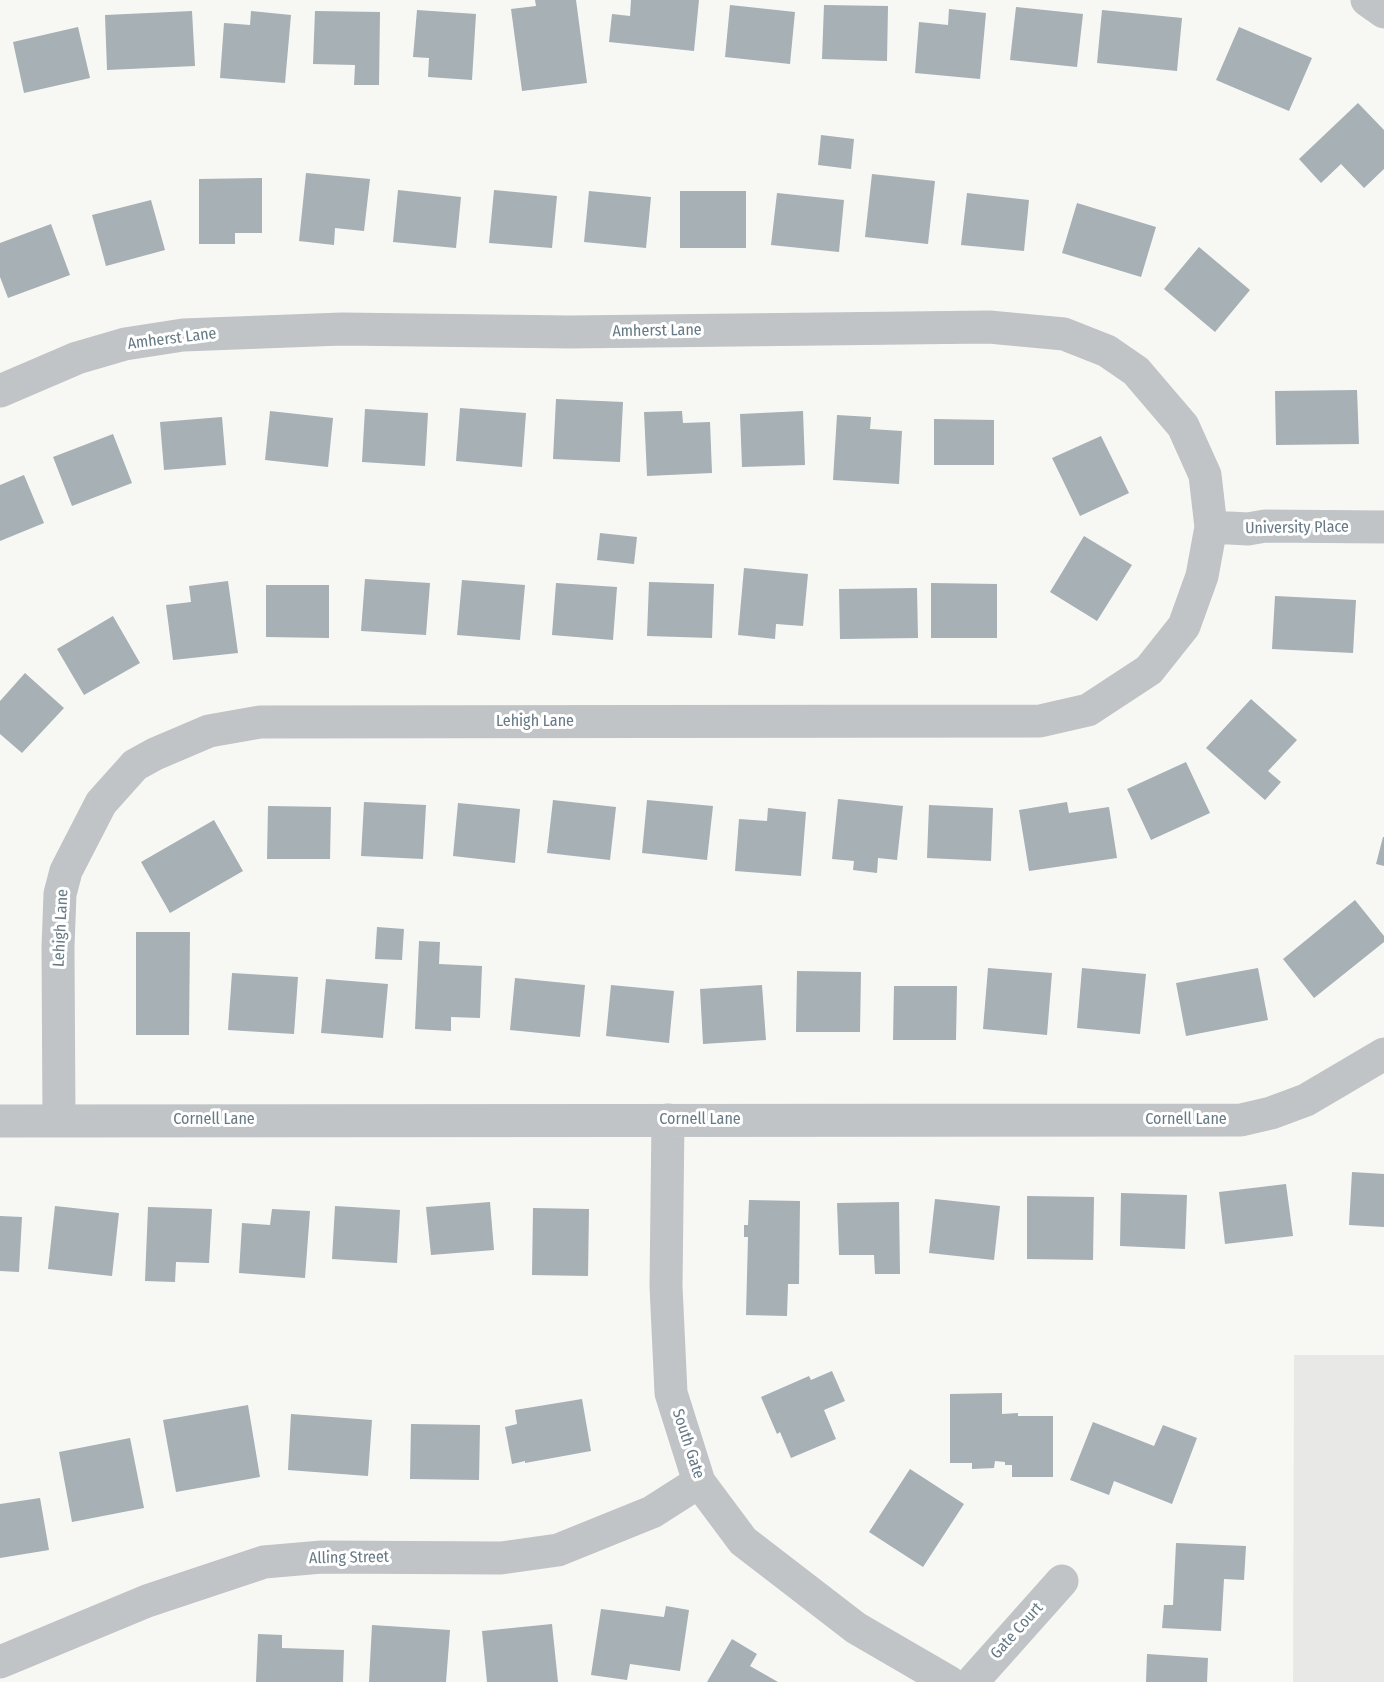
<!DOCTYPE html>
<style>
body{margin:0}
canvas{display:block;background:#f7f7f4}
</style>
<canvas width="1384" height="1682"></canvas>
<script>
const ctx = document.querySelector('canvas').getContext('2d');
ctx.lineJoin = 'round';
function paint(path, color) {
  ctx.fillStyle = color;
  ctx.fill(path, 'evenodd');
}
function trace(path, color, width, dash) {
  ctx.strokeStyle = color;
  ctx.lineWidth = width;
  ctx.lineCap = dash ? 'butt' : 'round';
  ctx.setLineDash(dash || []);
  ctx.stroke(path);
}
function write(font, color, halo, rows, align = 'center') {
  ctx.font = font + ' "Fira Sans Condensed",sans-serif';
  ctx.lineWidth = 6;
  ctx.setLineDash([]);
  ctx.textBaseline = 'middle';
  ctx.strokeStyle = halo;
  ctx.fillStyle = color;
  for (const [text, x, y, turn = 0] of rows) {
    ctx.save();
    ctx.translate(x, y);
    ctx.rotate((+turn || 0) * Math.PI / 180);
    ctx.textAlign = isNaN(turn) ? turn : align;
    if (halo) ctx.strokeText(text, 0, 0);
    ctx.fillText(text, 0, 0);
    ctx.restore();
  }
}
paint(new Path2D(`
 M1294,1355H1384V1682H1293Z`), '#e8e8e7');
paint(new Path2D(`
 M535,0H576L587,83L522,91L511,9L536,6Z
 M631,0H699L694,51L609,42L612,14L630,16Z
 M730,5L795,12L790,64L725,57Z
 M824,5L888,6L887,61L822,59Z
 M1016,7L1083,14L1077,67L1010,60Z
 M949,9L986,13L980,79L915,73L919,22L948,25Z
 M417,10L476,14L472,80L428,77L429,58L413,57Z
 M1102,10L1182,18L1177,71L1097,63Z
 M192,11L195,66L107,70L105,15Z
 M251,11L291,15L285,83L220,78L224,23L250,25Z
 M315,11L380,12L379,85H354L355,65L313,64Z
 M78,27L90,78L24,93L13,42Z
 M1239,27L1312,58L1289,111L1216,80Z
 M1358,103L1384,130V169L1364,188L1341,164L1321,183L1299,159Z
 M821,135L854,139L851,169L818,165Z
 M306,173L370,179L364,231L335,228L334,245L299,241Z
 M872,174L935,181L928,244L865,237Z
 M262,178V233H235V244H199V179Z
 M398,190L461,197L456,248L393,242Z
 M494,190L557,196L552,248L489,243Z
 M589,191L651,197L646,248L584,242Z
 M680,191H746V248H680Z
 M777,193L844,200L839,252L771,245Z
 M967,193L1029,200L1024,251L961,245Z
 M151,200L165,250L106,266L92,215Z
 M1077,203L1156,227L1141,277L1062,253Z
 M51,224L70,275L8,298L0,277V243Z
 M1199,247L1250,290L1215,332L1164,289Z
 M1357,390L1359,444L1276,445L1275,391Z
 M556,399L623,402L620,462L553,459Z
 M460,408L526,413L522,467L456,461Z
 M365,409L428,413L425,466L362,462Z
 M270,411L333,418L328,467L265,460Z
 M682,411L683,423L710,422L712,473L647,476L644,412Z
 M803,411L805,465L742,467L740,414Z
 M837,415L871,417L870,429L902,431L899,484L833,480Z
 M222,417L226,465L164,470L160,422Z
 M934,419L994,420V465H934Z
 M113,434L132,483L72,506L53,457Z
 M1101,436L1129,493L1080,516L1052,458Z
 M24,475L44,523L0,541V485Z
 M600,533L637,537L634,564L597,560Z
 M1084,536L1132,565L1097,621L1050,592Z
 M744,568L808,574L803,626L776,624L775,639L738,635Z
 M365,579L430,583L426,635L361,631Z
 M462,580L525,585L520,640L457,635Z
 M228,581L238,653L173,660L166,605L191,602L189,586Z
 M649,582L714,584L712,638L647,636Z
 M556,583L617,587L613,640L552,635Z
 M931,583L997,584V638H931Z
 M266,585H329V638L266,637Z
 M917,588L918,638L840,639L839,589Z
 M1275,596L1356,600L1353,653L1272,649Z
 M113,616L140,663L84,695L57,649Z
 M25,673L64,708L22,753L0,734V701Z
 M1251,699L1297,740L1268,771L1281,782L1265,800L1206,748Z
 M1186,762L1210,813L1151,840L1127,789Z
 M838,799L903,806L897,860L878,858L877,873L853,870L854,861L832,859Z
 M553,800L616,807L610,860L547,853Z
 M647,800L713,806L707,860L642,853Z
 M364,802L426,805L423,859L361,856Z
 M1067,802L1069,813L1109,807L1117,858L1029,871L1019,810Z
 M458,803L520,809L515,863L453,856Z
 M929,805L993,808L991,861L927,858Z
 M268,806L331,807L330,859H267Z
 M768,808L806,812L801,876L735,871L739,819L767,821Z
 M214,820L243,871L170,913L141,862Z
 M1383,837H1384V866L1376,864Z
 M1355,900L1384,936V942L1314,998L1283,959Z
 M377,927L404,929L402,960L375,959Z
 M136,932H190L189,1035H136Z
 M419,941L440,942L439,964L482,966L480,1018L451,1017V1031L415,1029Z
 M988,968L1052,973L1047,1035L983,1029Z
 M1082,968L1146,974L1140,1034L1077,1028Z
 M1258,968L1268,1020L1186,1036L1176,983Z
 M797,971L861,972L860,1032H796Z
 M232,973L298,977L294,1034L228,1030Z
 M515,978L585,985L580,1037L510,1030Z
 M326,979L388,984L383,1038L321,1033Z
 M611,985L674,991L669,1043L606,1036Z
 M762,985L766,1040L703,1044L700,989Z
 M894,986H957L956,1040H893Z
 M1352,1172L1384,1174V1227L1349,1225Z
 M1286,1184L1293,1236L1225,1244L1219,1192Z
 M1121,1193L1187,1195L1185,1249L1120,1246Z
 M1027,1196L1094,1197L1093,1260L1027,1259Z
 M935,1199L1000,1206L994,1260L929,1253Z
 M749,1200L800,1201L799,1284H788L787,1316L746,1315L748,1237H744V1225H748Z
 M490,1202L494,1250L431,1255L426,1207Z
 M899,1202L900,1274H875L874,1255H839L837,1203Z
 M55,1206L119,1213L112,1276L48,1269Z
 M335,1206L400,1210L397,1263L332,1259Z
 M148,1207L212,1209L209,1263L176,1262L175,1282L145,1281Z
 M533,1208L589,1209L588,1276L532,1275Z
 M272,1209L310,1211L305,1278L239,1273L242,1223L270,1225Z
 M0,1216L22,1217L19,1272L0,1271Z
 M832,1371L845,1401L824,1410L836,1439L791,1458L780,1432L777,1434L761,1397L809,1376L811,1380Z
 M1002,1393V1414L1018,1413V1416H1053V1477H1012V1465H1005V1462L995,1461L994,1468L972,1469V1463H950V1394Z
 M582,1399L591,1451L525,1463V1461L512,1464L505,1427L517,1424L515,1410Z
 M248,1405L260,1477L176,1492L163,1420Z
 M291,1414L372,1420L368,1476L288,1470Z
 M1093,1422L1154,1446L1163,1425L1197,1438L1172,1504L1114,1481L1109,1495L1070,1480Z
 M411,1424L480,1425L479,1480L410,1479Z
 M130,1438L144,1508L72,1522L59,1452Z
 M910,1469L964,1504L923,1567L869,1532Z
 M40,1498L49,1550L0,1558V1504Z
 M1176,1543L1246,1546L1244,1580L1224,1579L1221,1631L1162,1628L1164,1605H1173Z
 M666,1606L689,1610L680,1671L630,1664L627,1680L591,1675L601,1609L664,1617Z
 M552,1624L558,1682H487L482,1631Z
 M372,1625L450,1630L446,1682H369Z
 M258,1634L282,1635V1648L344,1650L343,1682H256Z
 M732,1639L757,1654L750,1666L778,1682H707Z
 M1147,1654L1208,1658L1207,1682H1146Z`), '#a6b0b5');
trace(new Path2D(`
 M1367,0L1384,12
 M0,391L77,358L125,344L183,335L342,329L570,332L989,327L1064,334L1107,351L1136,371L1183,426L1205,475L1211,527L1202,576L1184,626L1149,670L1088,710L1040,721L260,722L209,731L155,754L135,765L101,803L66,871L60,894L58,947L59,1120
 M1211,527L1248,529L1265,526L1384,527
 M668,1120L666,1286L671,1393L699,1482L743,1541L856,1628L949,1682
 M0,1121L1241,1120L1271,1113L1306,1100L1384,1054
 M0,1662L147,1601L264,1562L322,1557L501,1558L558,1550L652,1512L699,1482
 M972,1682L1062,1581`), '#c0c4c7', 33);
write('16px', '#667984', '#fff', [
 ["Amherst Lane",657,331,-1],
 ["Amherst Lane",172,339,-7],
 ["University Place",1297,528,-1],
 ["Lehigh Lane",535,722],
 ["Lehigh Lane",61,928,-87],
 ["Cornell Lane",214,1120],
 ["Cornell Lane",700,1120],
 ["Cornell Lane",1186,1120],
 ["South Gate",688,1444,72],
 ["Alling Street",349,1558,-1],
 ["Gate Court",1017,1631,-48]
]);
</script>
